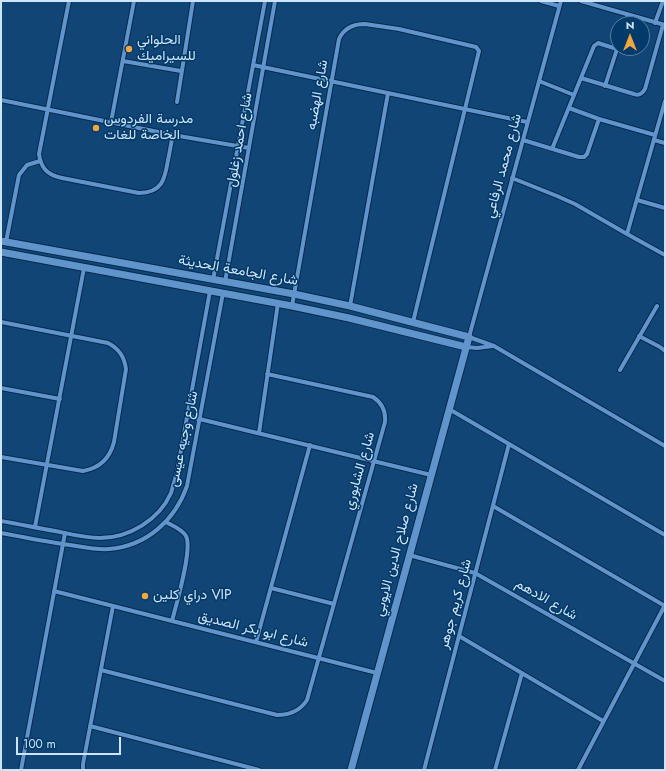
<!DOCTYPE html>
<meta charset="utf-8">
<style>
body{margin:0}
#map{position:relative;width:666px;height:771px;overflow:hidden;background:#114575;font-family:Jost,sans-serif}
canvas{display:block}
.frame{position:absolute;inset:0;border:2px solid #cfe4fb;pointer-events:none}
.north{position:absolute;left:610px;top:16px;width:40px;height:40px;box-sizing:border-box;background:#023a69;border:1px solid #547ea3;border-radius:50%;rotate:0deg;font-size:11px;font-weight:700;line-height:16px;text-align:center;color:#cfe4fb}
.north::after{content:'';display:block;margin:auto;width:14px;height:18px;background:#f1a640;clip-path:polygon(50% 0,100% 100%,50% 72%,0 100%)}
.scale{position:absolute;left:16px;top:737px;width:105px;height:18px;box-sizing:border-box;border:2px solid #cfe4fb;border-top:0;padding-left:5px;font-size:12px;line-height:14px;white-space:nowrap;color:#cfe4fb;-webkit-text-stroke:3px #023a69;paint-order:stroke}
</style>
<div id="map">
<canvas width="666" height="771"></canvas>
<div class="frame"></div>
<div class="north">N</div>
<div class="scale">100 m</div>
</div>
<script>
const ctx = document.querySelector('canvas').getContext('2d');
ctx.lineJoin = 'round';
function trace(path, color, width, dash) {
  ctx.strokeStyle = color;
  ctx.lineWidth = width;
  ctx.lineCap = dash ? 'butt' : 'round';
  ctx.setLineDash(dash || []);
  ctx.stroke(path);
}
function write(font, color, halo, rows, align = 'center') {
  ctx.font = font + ' Jost,Vazirmatn,sans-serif';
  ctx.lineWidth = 3;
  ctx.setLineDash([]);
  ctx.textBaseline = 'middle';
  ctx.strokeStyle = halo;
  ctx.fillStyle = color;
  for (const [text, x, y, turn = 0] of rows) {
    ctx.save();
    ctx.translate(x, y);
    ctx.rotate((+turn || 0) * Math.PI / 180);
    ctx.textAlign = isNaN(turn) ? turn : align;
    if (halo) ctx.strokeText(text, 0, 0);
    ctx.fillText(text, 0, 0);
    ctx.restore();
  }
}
const minor = new Path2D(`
 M69,1L39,154C41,168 47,175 62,178L139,193C162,193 165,179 168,160C170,151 171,143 173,135
 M541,1L559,6
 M561,1L469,337L494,346L665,446
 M581,1L665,25
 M655,23L663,1
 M625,24L628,15
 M123,61L181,71
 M253,65L527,122
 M581,78L634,94C639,96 642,94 645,89L663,25
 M539,81L574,95
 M605,86L618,46
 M1,100L173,135L249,148
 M177,102L193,1
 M569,108L599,119L655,135
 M111,122L134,1
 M523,140L579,157H584L587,154L599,119
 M654,140L665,143
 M552,149L594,46L598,43L601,44L617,49
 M512,178L557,196L575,204L627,234L665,255
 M637,200L665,208
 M627,234L665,101
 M6,242L19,175L27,165L40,161
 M213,280L265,1
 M225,282L275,1
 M292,306L339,39C344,28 354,24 365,24L399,29L476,47L479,51L465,109L413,322
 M350,306L388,93
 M1,322L108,343C119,349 124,356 126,369L114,442C110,458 100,468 83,471L1,457
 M639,336L660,347L665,351
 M466,347L477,348L493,346
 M620,370L657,306
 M1,388L60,399
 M449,409L665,535
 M187,416L431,475
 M259,433L278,303
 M493,506L665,606
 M1,521C19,524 37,528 55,531C70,534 85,538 100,538C129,538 159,520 171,493C173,486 175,479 177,472L210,291
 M166,522C173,526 182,529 186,536C193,549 176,605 172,621
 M35,527L84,268
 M1,533C24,537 47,542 70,545C83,547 96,550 109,549C147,546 175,520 187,486L223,293
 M409,555L475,573L665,681
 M271,588L334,604
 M54,591L377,673
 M459,636L603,721
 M256,642L310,445
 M101,670L277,715C290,715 300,711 307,700L385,422C386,411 382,403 373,397L267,374
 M90,726L259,770
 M21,770L65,533
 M83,770V764L113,606
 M424,770L509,444
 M495,770L522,673
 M578,770L665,605`);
const tertiary = new Path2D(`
 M1,241L294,294L350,306L469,337L351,770
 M1,252L292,306L349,318L466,347`);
trace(minor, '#032b4f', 6);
trace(tertiary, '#032b4f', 9);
trace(minor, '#6194ca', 4);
trace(tertiary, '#6194ca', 7);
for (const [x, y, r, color] of [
 [129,49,4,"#f1a640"],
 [96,128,4,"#f1a640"],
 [145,596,4,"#f1a640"]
]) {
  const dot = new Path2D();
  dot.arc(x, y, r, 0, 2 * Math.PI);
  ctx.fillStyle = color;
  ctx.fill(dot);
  trace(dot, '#023a69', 1.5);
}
write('14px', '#cfe4fb', '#023a69', [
 ["الحلواني",137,41],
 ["للسيراميك",137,57],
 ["مدرسة الفردوس",104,120],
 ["الخاصة للغات",104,136],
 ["دراي كلين VIP",153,596]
], 'left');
write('14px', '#cfe4fb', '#023a69', [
 ["شارع الهضبه",318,95,-80],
 ["شارع احمد زغلول",240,140,-80],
 ["شارع محمد الرفاعي",504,166,-75],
 ["شارع الجامعة الحديثة",238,271,10],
 ["شارع وجيه عيسى",184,439,-78],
 ["شارع الشابوري",360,471,-74],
 ["شارع صلاح الدين الايوبي",397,550,-75],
 ["شارع الادهم",546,600,30],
 ["شارع كريم جوهر",456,604,-75],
 ["شارع ابو بكر الصديق",253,630,14]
]);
</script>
